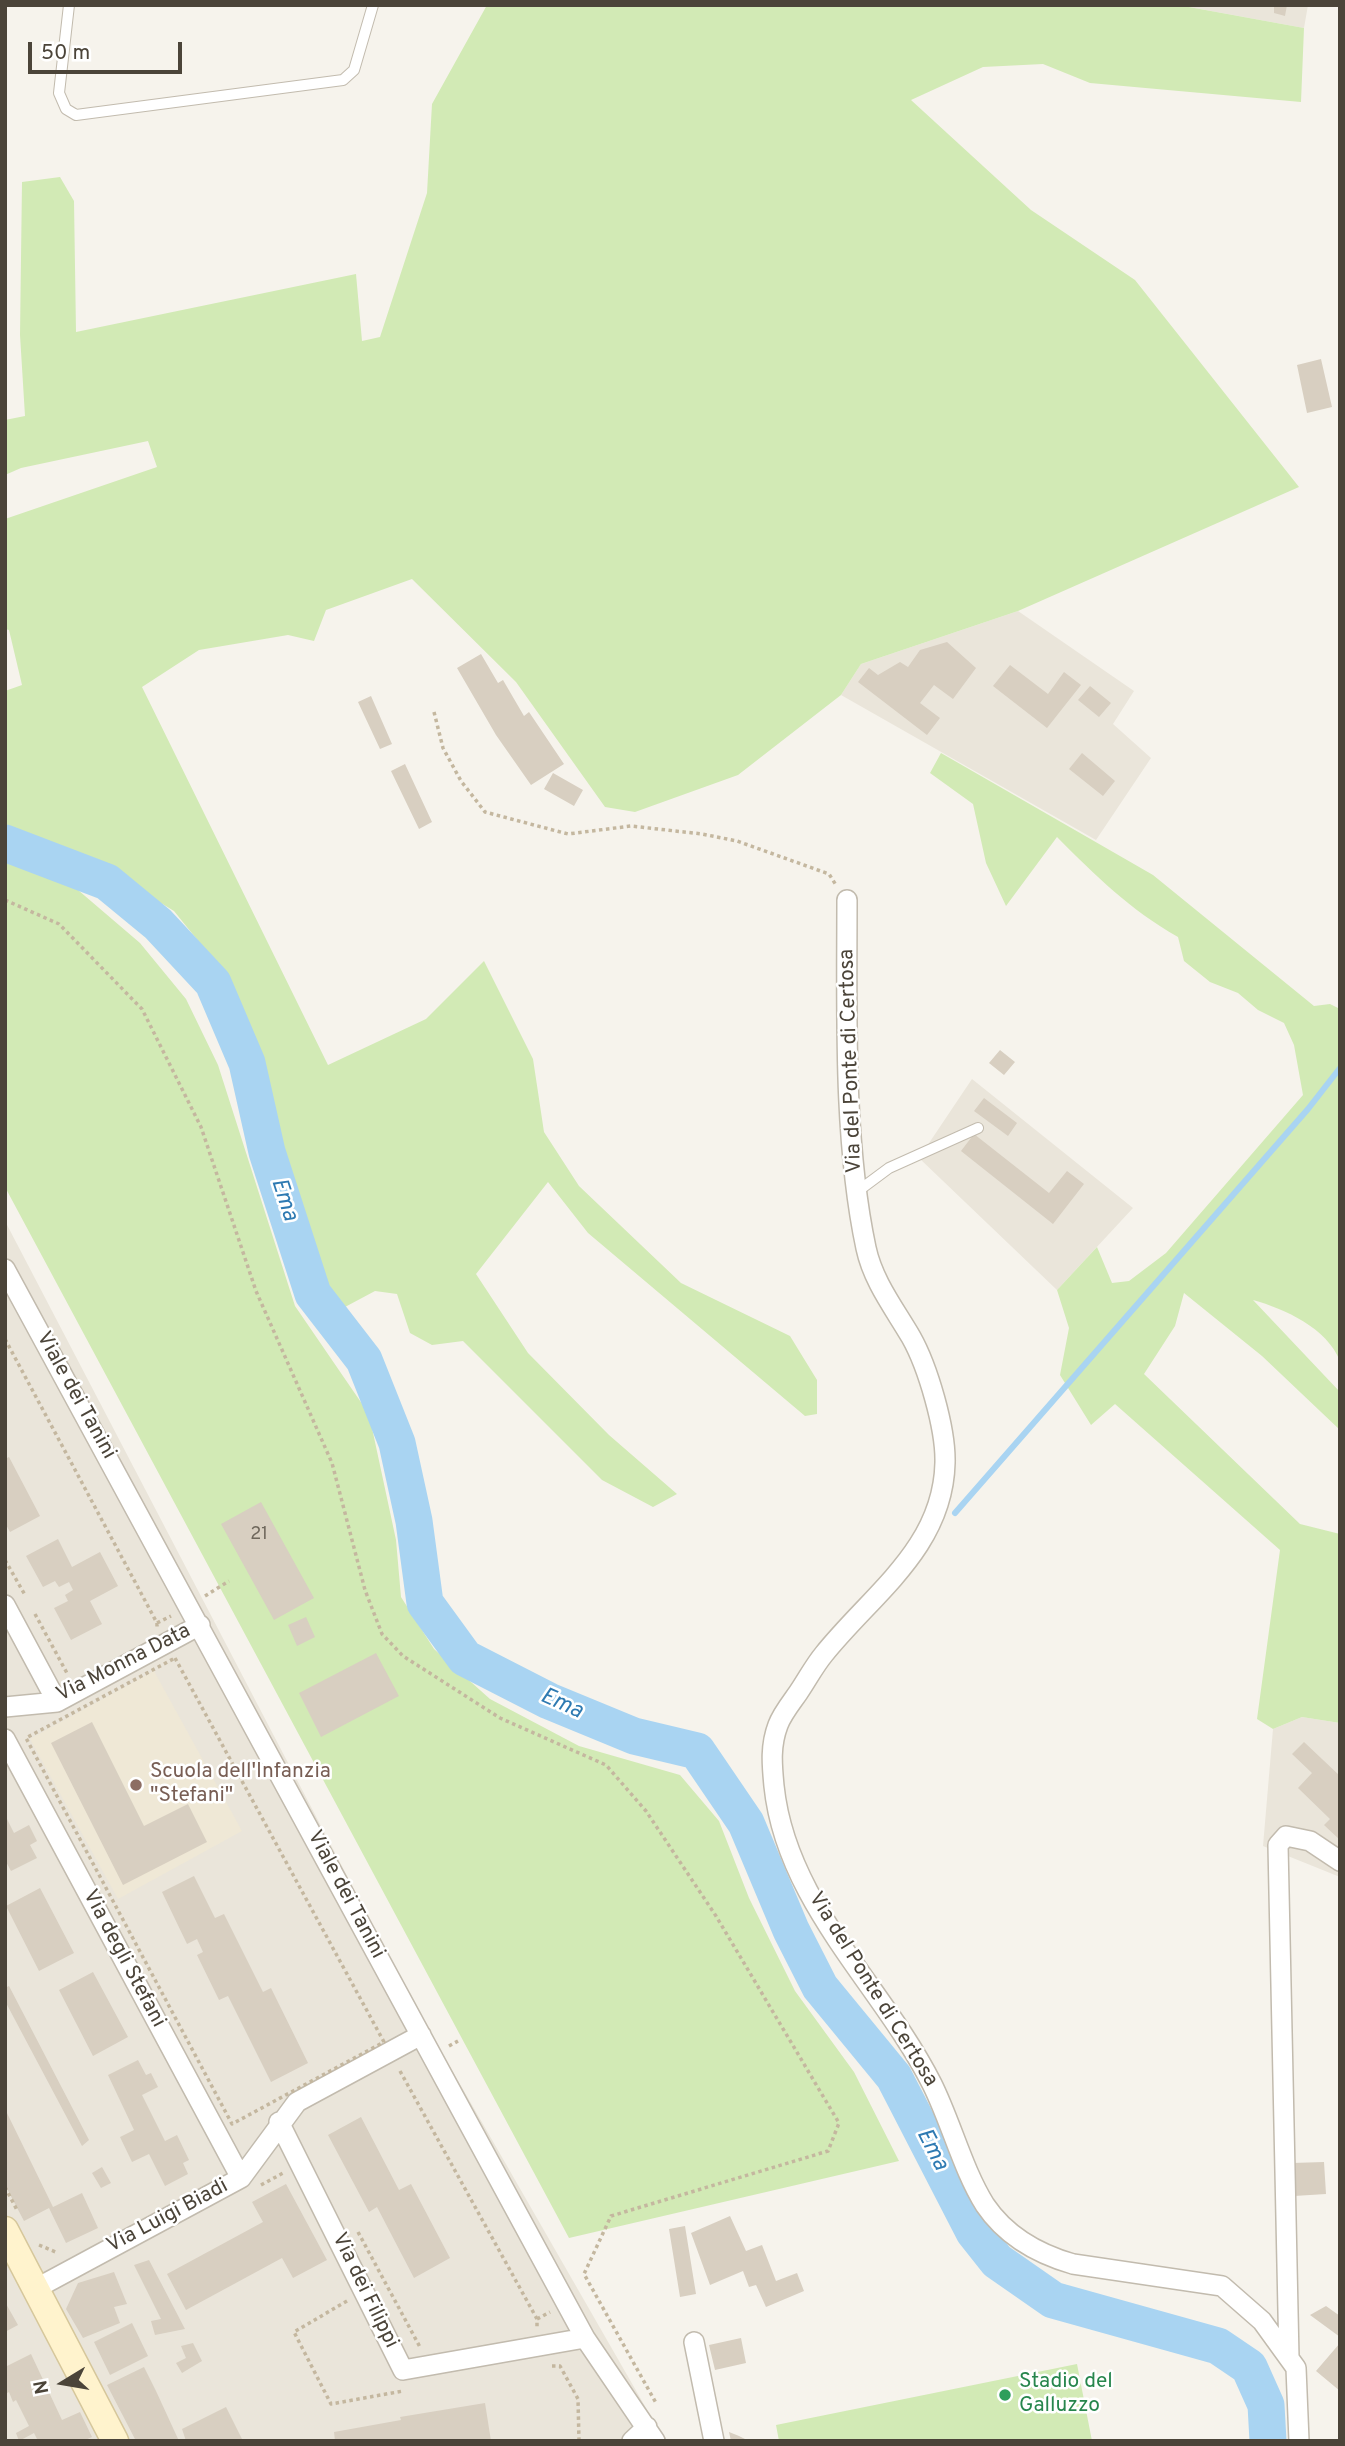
<!DOCTYPE html>
<style>
body{margin:0}
#map{position:relative;width:1345px;height:2446px;overflow:hidden;background:#f6f3ec;font-family:Overpass,sans-serif}
canvas{display:block}
.frame{position:absolute;inset:0;border:7px solid #4b4439;pointer-events:none}
.north{position:absolute;left:28px;top:2348px;width:70px;height:70px;-webkit-text-stroke:5px #fff;paint-order:stroke;rotate:259deg;font-size:19px;font-weight:700;line-height:28px;text-align:center;color:#4b4439}
.north::after{content:'';display:block;margin:auto;width:24px;height:32px;background:#4b4439;clip-path:polygon(50% 0,100% 100%,50% 72%,0 100%)}
.scale{position:absolute;left:28px;top:42px;width:154px;height:32px;box-sizing:border-box;border:4px solid #4b4439;border-top:0;padding-left:9px;font-size:21px;line-height:24px;white-space:nowrap;color:#4b4439;-webkit-text-stroke:5px #fff;paint-order:stroke}
</style>
<div id="map">
<canvas width="1345" height="2446"></canvas>
<div class="frame"></div>
<div class="north">N</div>
<div class="scale">50 m</div>
</div>
<script>
const ctx = document.querySelector('canvas').getContext('2d');
ctx.lineJoin = 'round';
function paint(path, color) {
  ctx.fillStyle = color;
  ctx.fill(path, 'evenodd');
}
function trace(path, color, width, dash) {
  ctx.strokeStyle = color;
  ctx.lineWidth = width;
  ctx.lineCap = dash ? 'butt' : 'round';
  ctx.setLineDash(dash || []);
  ctx.stroke(path);
}
function write(font, color, halo, rows, align = 'center') {
  ctx.font = font + ' Overpass,sans-serif';
  ctx.lineWidth = 5;
  ctx.setLineDash([]);
  ctx.textBaseline = 'middle';
  ctx.strokeStyle = halo;
  ctx.fillStyle = color;
  for (const [text, x, y, turn = 0] of rows) {
    ctx.save();
    ctx.translate(x, y);
    ctx.rotate((+turn || 0) * Math.PI / 180);
    ctx.textAlign = isNaN(turn) ? turn : align;
    if (halo) ctx.strokeText(text, 0, 0);
    ctx.fillText(text, 0, 0);
    ctx.restore();
  }
}
paint(new Path2D(`
 M1178,5H1308L1304,28Z
 M1018,611L1134,691L1113,724L1151,758L1096,840L841,695L861,664Z
 M972,1079L1133,1208L1057,1290L919,1158Z
 M5,1221L414,2004L665,2441H5Z
 M1302,1717L1340,1723V1877L1263,1846L1273,1729Z`), '#eae5da');
paint(new Path2D(`
 M154,1671L242,1831L118,1899L30,1739Z`), '#efe8d6');
paint(new Path2D(`
 M487,5H1178L1304,28L1301,102L1090,83L1043,64L983,67L911,100L1031,210L1135,280L1299,487L1018,611L861,664L841,695L738,775L635,812L605,807L516,682L412,579L326,610L314,641L288,635L199,650L142,687L328,1065L426,1019L484,961L533,1059L544,1132L579,1186L681,1283L790,1336L817,1380V1414L805,1416L588,1233L548,1182L476,1274L528,1353L609,1435L677,1494L653,1507L602,1480L463,1341L432,1345L410,1333L397,1294L375,1291L345,1307L321,1280L276,1122L220,968L174,911L82,855L5,824V691L22,685L9,630L5,629V519L157,467L148,441L21,468L5,475V420L25,416L20,335L22,182L60,177L74,201L76,332L356,274L362,341L380,337L427,193L432,104Z
 M941,753L1153,875L1314,1006L1330,1004L1340,1009V1361C1327,1328 1285,1309 1253,1300L1340,1392V1430L1262,1356L1184,1293L1175,1326L1144,1374L1300,1524L1340,1534V1723L1302,1717L1273,1729L1257,1719L1280,1550L1115,1404L1091,1425L1060,1375L1069,1328L1057,1290L1097,1247L1112,1283L1129,1281L1166,1253L1303,1095L1294,1045L1284,1023L1258,1010L1238,993L1210,982L1184,961L1178,937C1129,909 1097,877 1057,837L1006,906L986,863L973,804L930,773Z
 M5,862L78,890L140,943L186,999L218,1065L295,1306L369,1414L396,1540L401,1597L434,1649L490,1699L579,1746L680,1775L719,1821L749,1898L795,1991L854,2072L899,2161L569,2238L5,1187Z
 M1077,2364L1092,2441H779L776,2425Z`), '#d2eab5');
trace(new Path2D(`
 M955,1513L1308,1109L1340,1068`), '#a9d4f2', 6);
trace(new Path2D(`
 M5,843L107,882L158,924L213,983L247,1063L267,1152L313,1294L364,1360L397,1443L414,1521L425,1603L465,1658L549,1701L634,1736L697,1751L746,1823L791,1930L820,1987L894,2077L974,2232L997,2261L1053,2300L1218,2346L1249,2367L1266,2405L1268,2441`), '#a9d4f2', 37);
paint(new Path2D(`
 M1274,5H1287L1285,16L1274,13Z
 M1321,359L1332,407L1307,413L1297,365Z
 M947,642L976,668L953,699L934,685L920,703L940,718L927,735L858,682L869,668L878,675L900,662L908,667L920,650Z
 M481,654L498,683L503,680L524,716L529,712L564,764L531,785L496,735L457,668Z
 M1010,665L1048,694L1064,672L1081,685L1047,728L993,686Z
 M1090,686L1111,703L1099,717L1078,700Z
 M371,696L392,744L380,749L358,702Z
 M1082,753L1115,781L1103,796L1069,769Z
 M405,764L432,822L419,829L391,771Z
 M553,773L583,790L574,806L544,789Z
 M1000,1050L1015,1062L1004,1075L989,1063Z
 M984,1098L1017,1123L1008,1136L974,1111Z
 M974,1134L1049,1193L1067,1171L1084,1184L1053,1224L961,1151Z
 M9,1457L40,1516L10,1532L5,1523V1459Z
 M261,1502L314,1598L274,1620L221,1524Z
 M58,1539L72,1567L100,1552L118,1586L90,1601L102,1624L71,1640L54,1608L68,1601L65,1595L73,1590L69,1582L59,1587L55,1581L43,1587L26,1556Z
 M306,1617L315,1637L297,1646L288,1625Z
 M376,1653L399,1696L321,1737L299,1693Z
 M92,1722L144,1826L188,1804L207,1842L123,1885L51,1743Z
 M1304,1742L1340,1776V1840L1324,1825L1330,1819L1298,1788L1312,1773L1292,1754Z
 M5,1815L14,1833L29,1825L37,1841L30,1845L37,1858L11,1871L5,1860Z
 M194,1876L215,1918L224,1914L263,1992L271,1988L308,2063L271,2082L228,1996L219,2000L197,1955L203,1952L197,1939L187,1944L162,1892Z
 M40,1888L74,1953L39,1971L6,1906Z
 M93,1972L128,2037L93,2056L59,1990Z
 M9,1986L89,2140L82,2146L5,2001V1988Z
 M138,2060L146,2075L151,2073L158,2087L142,2095L165,2141L177,2135L189,2160L183,2163L188,2174L165,2186L149,2154L132,2162L120,2137L134,2130L108,2075Z
 M5,2109L53,2207L82,2193L98,2228L66,2243L49,2208L24,2221L5,2185Z
 M361,2117L399,2190L411,2184L450,2258L414,2278L377,2207L369,2212L328,2135Z
 M1324,2162L1326,2194L1294,2196L1292,2163Z
 M102,2167L111,2183L101,2188L92,2173Z
 M286,2184L327,2260L293,2278L282,2258L186,2310L167,2274L263,2222L252,2202Z
 M730,2216L746,2251L762,2245L776,2281L797,2273L804,2291L766,2307L756,2285L749,2287L743,2271L710,2285L691,2233Z
 M685,2226L696,2294L680,2297L669,2229Z
 M149,2260L185,2329L155,2335L151,2321L161,2319L134,2265Z
 M114,2272L127,2304L114,2307L120,2323L83,2338L66,2309L78,2283Z
 M5,2302L18,2325L5,2332Z
 M1326,2306L1340,2316V2337L1310,2315Z
 M132,2323L148,2356L110,2375L94,2342Z
 M741,2338L746,2363L715,2370L709,2345Z
 M193,2343L202,2361L182,2373L176,2363L186,2358L181,2346Z
 M1340,2343V2391L1316,2371Z
 M31,2354L62,2420L80,2412L92,2437L83,2441H38L34,2433L19,2441L16,2433L29,2426L16,2400L13,2402L9,2392L5,2394V2367Z
 M144,2367L156,2391L179,2441H136L107,2385Z
 M485,2403L491,2441H335L334,2432L401,2420L400,2417Z
 M226,2407L243,2441H186L182,2429Z
 M729,2432L739,2436L749,2441H731Z`), '#d8cfc1');
const service = new Path2D(`
 M69,5L59,93L66,109L76,115L343,80L354,70L373,5
 M858,1191L889,1168L978,1128`);
const minor = new Path2D(`
 M847,900C847,1011 843,1140 866,1248C873,1281 894,1308 911,1337C928,1367 946,1429 945,1463C943,1548 872,1594 824,1654C814,1666 807,1680 798,1693C791,1703 782,1714 778,1725C770,1746 772,1765 774,1786C786,1903 882,1985 932,2084C951,2122 963,2170 985,2205C1006,2236 1038,2254 1073,2264L1222,2286L1262,2321L1296,2368L1299,2441
 M5,1269L585,2338L655,2441
 M5,1605L57,1702
 M5,1707L57,1702L200,1625
 M5,1739L241,2178
 M279,2122L403,2370L585,2338
 M35,2289L241,2178L297,2102L421,2035
 M694,2342L714,2441
 M1289,2358L1278,1845L1286,1836L1310,1841L1340,1861
 M632,2441L647,2427`);
const secondary = new Path2D(`
 M5,2230L115,2441`);
trace(service, '#c2bbae', 12);
trace(minor, '#c2bbae', 22);
trace(secondary, '#d6c79b', 29);
trace(new Path2D(`
 M434,712L443,748L461,781L485,812L568,834L631,826L702,834L737,841L829,874L836,885
 M5,900L59,924L142,1009L201,1127L256,1291L332,1463L365,1590L382,1634L403,1656L500,1718L606,1765L646,1811L716,1916L839,2123L828,2151L611,2216L584,2274L656,2403
 M5,1339L157,1623V1628
 M5,1560L25,1595
 M205,1596L229,1581
 M35,1614L68,1675
 M157,1623L171,1616
 M175,1658L384,2042L232,2124L26,1738Z
 M449,2046L458,2041
 M400,2071L537,2319V2327
 M261,2185L285,2172
 M5,2187L17,2210
 M358,2232L421,2349
 M39,2245L58,2253
 M347,2301L294,2332L331,2404L403,2391
 M537,2319L550,2312
 M552,2366H560L578,2399L579,2441`), '#c4b79f', 3.5, [3.5, 3.5]);
trace(service, '#fff', 10);
trace(minor, '#fff', 19);
trace(secondary, '#fff3cd', 26);
for (const [x, y, r, color] of [
 [136,1785,7,"#8d6e63"],
 [1005,2395,7,"#2e9e5b"]
]) {
  const dot = new Path2D();
  dot.arc(x, y, r, 0, 2 * Math.PI);
  ctx.fillStyle = color;
  ctx.fill(dot);
  trace(dot, '#fff', 2.5);
}
write('18px', '#6e675b', null, [
 ["21",259,1535]
]);
write('21px', '#4b4439', '#fff', [
 ["Via del Ponte di Certosa",852,1061,-92],
 ["Viale dei Tanini",75,1396,61],
 ["Via Monna Data",124,1664,-27],
 ["Viale dei Tanini",345,1895,62],
 ["Via degli Stefani",123,1959,62],
 ["Via del Ponte di Certosa",872,1990,58],
 ["Via Luigi Biadi",168,2217,-28],
 ["Via dei Filippi",364,2291,64]
]);
write('21px', '#785e54', '#fff', [
 ["Scuola dell'Infanzia",150,1773],
 ["\"Stefani\"",150,1797]
], 'left');
write('21px', '#27864d', '#fff', [
 ["Stadio del",1019,2383],
 ["Galluzzo",1019,2407]
], 'left');
write('italic 23px', '#2e7ab2', '#fff', [
 ["Ema",283,1200,72],
 ["Ema",561,1705,24],
 ["Ema",931,2150,63]
]);
</script>
